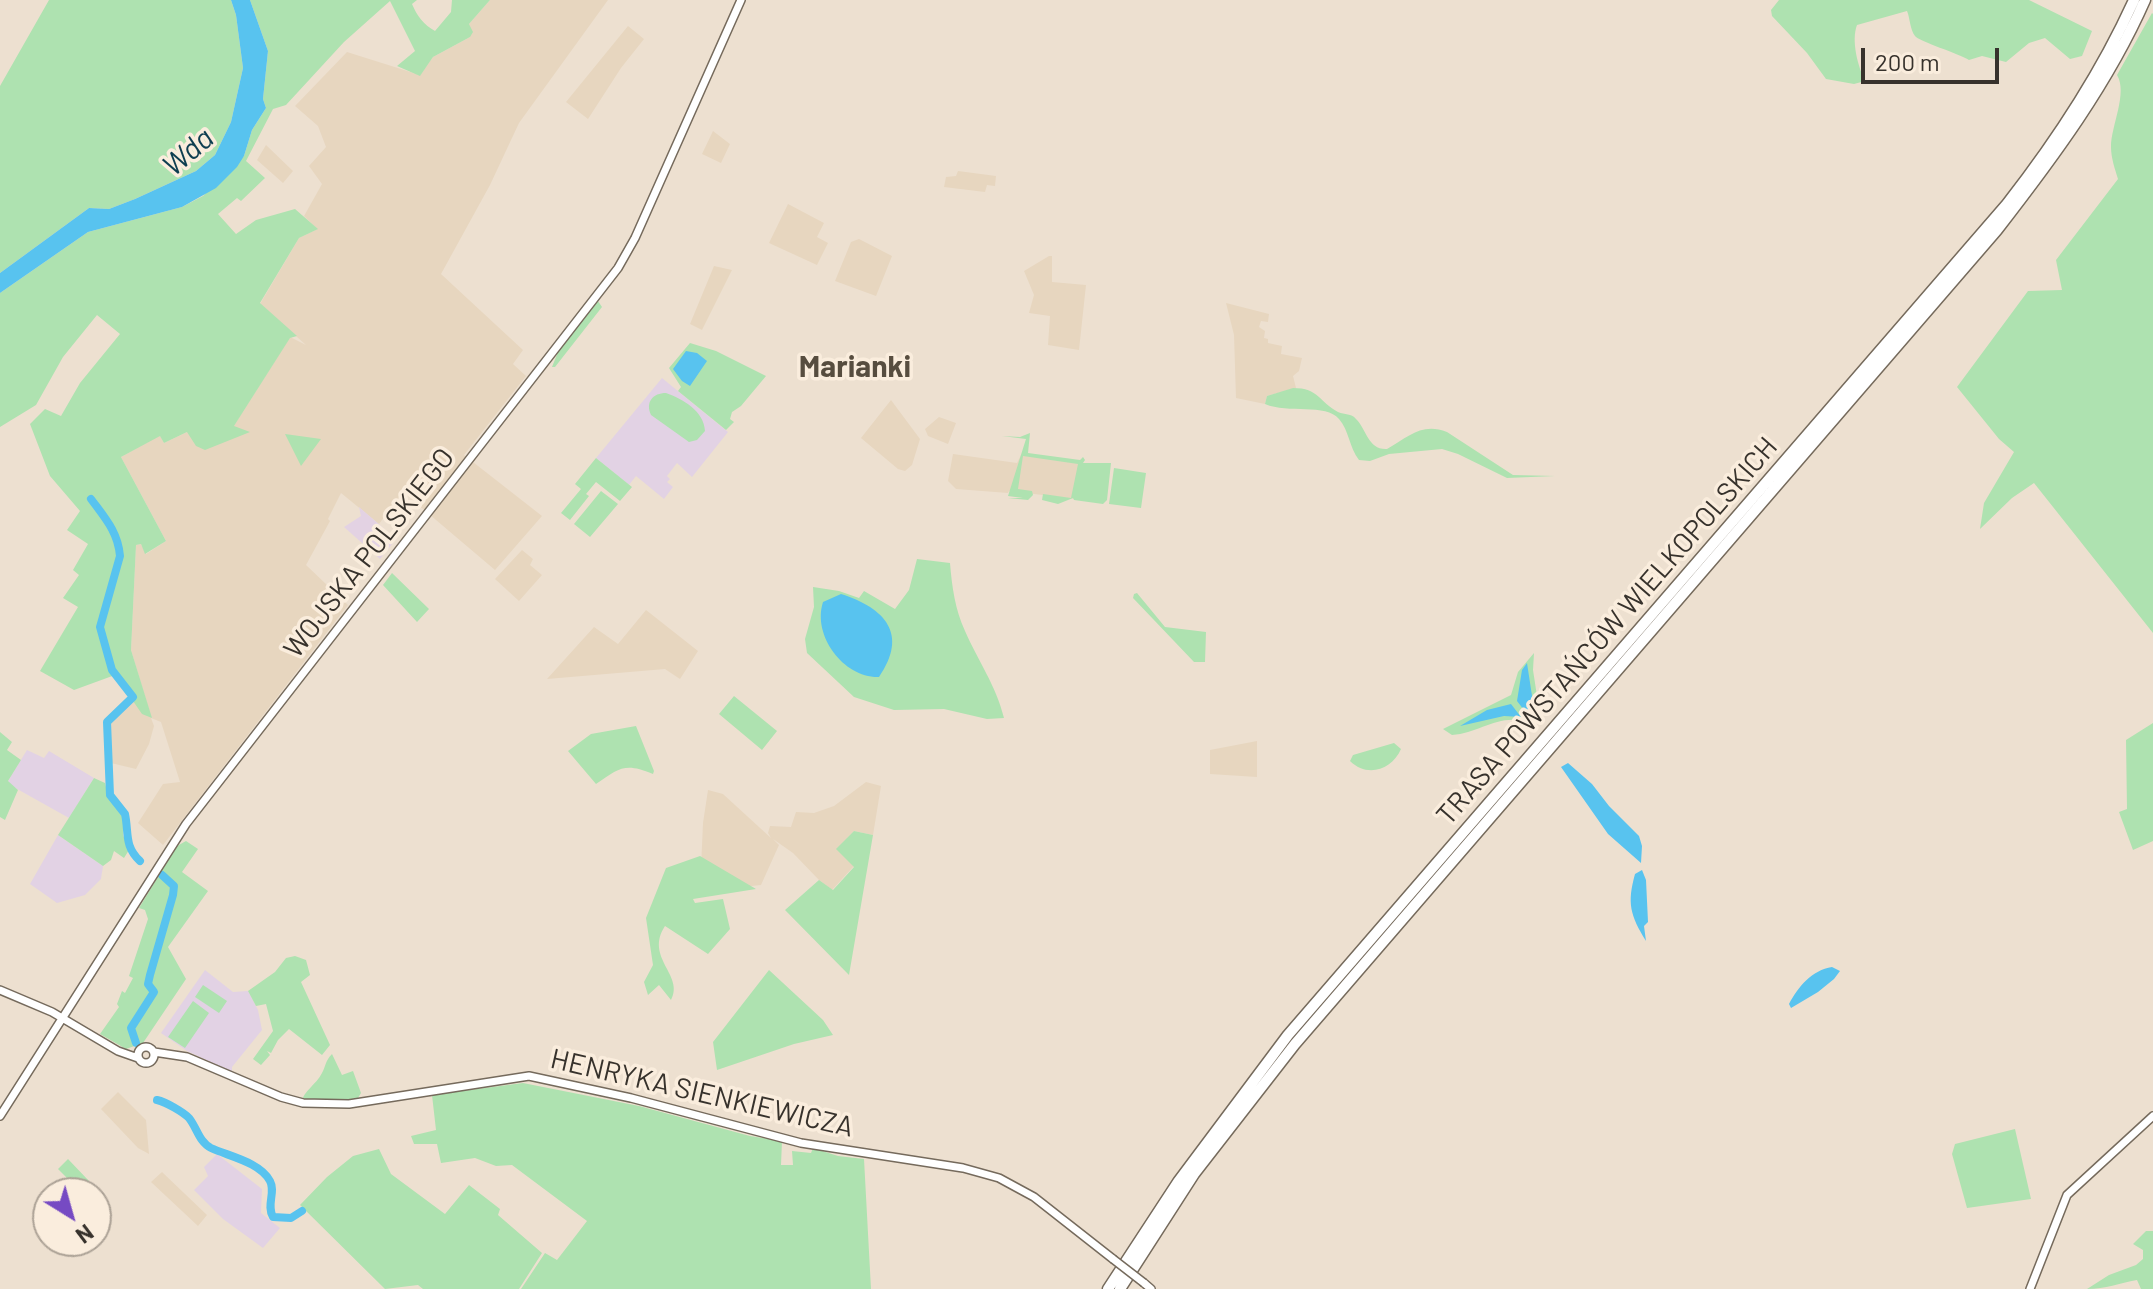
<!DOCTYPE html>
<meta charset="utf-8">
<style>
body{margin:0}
#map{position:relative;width:2153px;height:1289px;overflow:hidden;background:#ede0d0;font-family:Barlow,sans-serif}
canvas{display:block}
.north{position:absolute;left:32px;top:1177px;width:80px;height:80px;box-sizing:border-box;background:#faeddd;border:2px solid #aca296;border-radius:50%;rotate:143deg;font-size:22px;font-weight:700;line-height:32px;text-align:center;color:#37322c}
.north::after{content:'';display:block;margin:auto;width:28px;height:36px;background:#764ac3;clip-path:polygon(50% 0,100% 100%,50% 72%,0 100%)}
.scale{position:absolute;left:1861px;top:48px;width:138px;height:36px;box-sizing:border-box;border:4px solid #37322c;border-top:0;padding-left:10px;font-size:24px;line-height:28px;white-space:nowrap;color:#37322c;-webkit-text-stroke:6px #faeddd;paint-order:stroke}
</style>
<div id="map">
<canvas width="2153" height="1289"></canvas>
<div class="north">N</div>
<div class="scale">200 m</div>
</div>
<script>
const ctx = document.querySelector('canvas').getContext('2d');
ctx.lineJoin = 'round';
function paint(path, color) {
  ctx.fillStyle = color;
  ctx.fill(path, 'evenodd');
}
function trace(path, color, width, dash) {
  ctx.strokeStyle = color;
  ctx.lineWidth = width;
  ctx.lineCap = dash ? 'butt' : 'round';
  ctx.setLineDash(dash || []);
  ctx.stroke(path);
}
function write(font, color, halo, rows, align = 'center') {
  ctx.font = font + ' Barlow,sans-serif';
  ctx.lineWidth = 7;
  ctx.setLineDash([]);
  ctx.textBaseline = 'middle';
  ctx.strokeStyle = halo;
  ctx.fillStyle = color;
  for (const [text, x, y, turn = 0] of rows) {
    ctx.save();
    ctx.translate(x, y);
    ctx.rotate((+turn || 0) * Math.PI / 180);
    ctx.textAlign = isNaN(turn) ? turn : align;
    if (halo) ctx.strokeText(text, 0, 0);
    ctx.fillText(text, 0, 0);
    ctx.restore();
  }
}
paint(new Path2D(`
 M490,0H608L519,123L490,185L441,274L523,350L513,364L526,376L464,455L542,516L495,570L403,492L379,524L341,493L328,519L330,521L306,565L348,605L163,845L138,823L163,784L180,782L161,722L151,718L154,726L149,744L136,769L111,763L109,745L108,722L135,699L151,717L131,650L136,545L141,544L146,554L166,541L121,457L160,435L164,443L187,432H248L233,427L290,337L306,345L260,304L299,238L317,229L304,216L322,184L309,166L326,147L318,126L295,106L347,52L420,75L433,57L470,37L469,24Z
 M628,26L644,39L621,68L588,119L566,102Z
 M713,131L730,144L721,163L702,154Z
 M266,145L293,171L283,183L257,160Z
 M958,171L996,176L995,186L987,185L985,192L944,187L946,177L956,176Z
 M788,204L824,223L817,237L828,243L817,265L769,243Z
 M859,239L892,256L876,296L835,281L851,242Z
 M1049,256H1052V282L1086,285L1079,350L1048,345L1050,316L1029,313L1034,295L1024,271Z
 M714,266L732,270L702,330L690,324Z
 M1226,303L1269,314L1268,322L1261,321L1259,327L1265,331L1264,338L1268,339V343L1282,346L1281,354L1302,358L1299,371L1293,376L1296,388L1267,396L1265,404L1236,398L1234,335Z
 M891,400L920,439L912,465L905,471L898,469L861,438Z
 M939,417L956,423L948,444L928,436L925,429Z
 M953,454L1017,463L1021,455L1081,463L1076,499L1009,491L1008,493L956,489L948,481Z
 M522,550L533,559L530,565L542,575L519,601L495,579Z
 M646,610L698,651L680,679L665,669L547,679L594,627L618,644Z
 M1257,741V777L1210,774V750Z
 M866,782L881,786L873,835L854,831L837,849L854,866L832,890L819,880L793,853L773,839L779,845L761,885L732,888L701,868L703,823L708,790L723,794L771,838L768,833L770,826L791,827L796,812L814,813L834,806Z
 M118,1092L146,1120L149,1154L138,1148L101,1109Z
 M162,1172L207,1215L198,1226L151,1182Z`), '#e7d6bf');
paint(new Path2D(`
 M662,378L728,432L692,477L677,463L667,476L670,479L667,482L673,487L664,499L636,476L629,485L596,458Z
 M27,750L44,758L49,751L94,778L69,818L10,785L8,781Z
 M58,835L103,866L101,879L85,895L57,903L30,884Z
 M205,970L233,992L248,991L258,1010L262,1030L232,1067V1072L187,1051L161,1033Z
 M217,1154L262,1189L261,1213L280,1228L263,1248L223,1219L194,1190L208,1176L204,1167Z`), '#e2d2e4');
paint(new Path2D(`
 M359,507L396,539L380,559L344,527L361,516Z`), '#e3d2e3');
paint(new Path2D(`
 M49,0H231L236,15L243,68L231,122L215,155L196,171L135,199L109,209L89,208L0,273V86Z
 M250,0H417L412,4C417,16 424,25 435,31L451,12L452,0H490L469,24L473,32L470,37L433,57L420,76L397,66L415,51L390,1L344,42L286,105L273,109L246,161L265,178L241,201L237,198L218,214L236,234L256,220L295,209L318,229L299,238L260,303L297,336L290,338L234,426L250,432L205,450L196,446L187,432L164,443L160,436L121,457L166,541L145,554L141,544L136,545L131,650L152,718L142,714L115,675L74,690L40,671L78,607L63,598L79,575L73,570L88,544L67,530L80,511L50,476L30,424L45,409L61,416L80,383L120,334L97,315L63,357L36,405L0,427V293L88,232L182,207L203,196L244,156L252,130L266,108L263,99L268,51Z
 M1779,0H2029L2092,31L2082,56L2070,59L2045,38L2029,43L2006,62L1982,56L1969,60C1960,54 1918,41 1915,36C1910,30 1910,18 1907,11L1857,25C1851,41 1858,66 1865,81L1854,84L1826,79L1807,53L1772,16L1771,10Z
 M2152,13L2153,14V633L2034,483L2012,498L1980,529L1984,503L2014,452L1999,439L1957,387L2028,291L2062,290L2056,260L2118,179C2115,169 2111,158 2111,147C2111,126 2128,93 2117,75Z
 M598,301L602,307L555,367H552L558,352Z
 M690,343L716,351L766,376L741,406L732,412L730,419L734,422L726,430L678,391L681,387L669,368Z
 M1293,388C1319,388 1319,402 1338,412C1345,415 1351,413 1356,419C1367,430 1368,450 1387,449C1408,437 1422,422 1447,432L1513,475L1555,476L1507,478L1458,454L1442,449L1389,454L1370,461L1359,460C1349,447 1349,430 1339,419C1326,403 1288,414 1265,404L1267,396Z
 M666,393C683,399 704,411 705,431L697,440L689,442L651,415C645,402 653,393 666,393Z
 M1030,433L1028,453L1080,460L1083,457L1085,460L1083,463H1111L1107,500L1103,504L1074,500L1073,498L1058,504L1042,500L1043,494L1071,498L1078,464L1023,456L1018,489L1032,491L1033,495L1028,500L1008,498H1023L1008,496L1026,439L1002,436L1020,437Z
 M285,434L321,439L301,466Z
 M596,458L632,487L620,501L596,482L586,494L589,496L570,520L561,513L581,489L575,484Z
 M1114,468L1146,473L1141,508L1109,504Z
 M601,491L618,504L590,537L574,524Z
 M917,559L950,563C952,587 955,609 965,631C978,661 996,685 1004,718L987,719L944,709L894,710L854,697L807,653L805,639L814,607L813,587L839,591L859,598L864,591L895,609L909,590Z
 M392,573L429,609L417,622L383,585Z
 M1137,593L1165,627L1206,632L1205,662H1194L1133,598L1134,594Z
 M1534,653L1533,670L1539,709L1528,722C1498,713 1480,733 1452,735L1443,729L1511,695L1518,672Z
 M734,696L777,731L762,750L719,714Z
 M2153,723V841L2133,850L2119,812L2127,809L2126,740Z
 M636,726L654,771L653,774C625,762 619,768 596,784L568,751L591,734Z
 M0,732L12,742L7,750L21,760L8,781L18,790L5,820L0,817Z
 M1394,743L1401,749C1392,770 1367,778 1350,761L1353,755Z
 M94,778L105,783L108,796L123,817V835L129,850L124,858L114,851L111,860L103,866L58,835Z
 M854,831L873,835L849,975L785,910L819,880L833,890L854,867L836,849Z
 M186,841L198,849L182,872L208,891L168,947L186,979L143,1043L126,1049L100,1034L119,1007L117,1004L122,991L125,993L133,978L129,976L148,919L145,910L139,908L177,846Z
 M700,856L756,889L693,899L695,903L723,899L730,929L708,954L665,926C644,958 685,975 671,1000L659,985L648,995L644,982L653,965L646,918L666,868Z
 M295,956L306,960L310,975L301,982L330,1045L322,1055L289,1029L278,1040L271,1053L267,1051L270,1055L261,1065L253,1059L273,1031L266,1004L256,1006L248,991L275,972L286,958Z
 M769,970L823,1020L833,1035L794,1044L717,1070L713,1042Z
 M203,985L227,1001L219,1013L195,997Z
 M193,1001L209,1013L185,1048L168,1037Z
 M332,1054L342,1075L353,1071L361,1093L355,1103H301C304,1090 316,1085 322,1073C326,1066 325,1061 332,1054Z
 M523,1083L639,1106L750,1136L782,1141L781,1165H793L792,1151L811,1153L813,1148L838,1156L864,1159L871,1289H521L545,1253L557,1260L587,1221L512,1165L496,1166L475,1158L441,1163L437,1144H414L411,1136L436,1130L432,1095Z
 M2015,1129L2031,1199L1967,1208L1952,1154L1955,1144Z
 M379,1149L391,1174L445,1214L469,1185L500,1209L498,1215L542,1253L519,1289H423L418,1285L385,1289L300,1205L327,1177L353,1156Z
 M68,1159L89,1181L80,1191L58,1169Z
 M2146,1231H2153V1289H2141L2137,1280C2119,1283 2106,1289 2087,1289L2109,1275L2136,1265L2143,1259V1250L2133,1244Z`), '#aee2b0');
paint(new Path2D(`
 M231,0H250L268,51L263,99L266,108L252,130L244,156L237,167L216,188L182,207L88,232L0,293V273L89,208L109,209L135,199L196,171L215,155L231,122L243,68L236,15Z
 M686,351L697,353L707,361L690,386L682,381L673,369Z
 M841,594C885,608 909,634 879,677C844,678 812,636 823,602Z
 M1527,663L1536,722L1534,723L1517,701L1522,670Z
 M1511,704L1521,717L1504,716L1460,726L1487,710Z
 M1568,763L1592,784L1609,806L1639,836L1642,846L1641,863L1608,834L1561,767Z
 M1642,870L1646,880L1648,922L1644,926L1646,941C1630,915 1627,903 1635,874Z
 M1832,967L1840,971L1834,979L1818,992L1791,1008L1789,1004C1798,987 1812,970 1832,967Z`), '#58c3ef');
trace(new Path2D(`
 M91,499C105,518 118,532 120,556L100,627L112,670L133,697L107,722L110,795L125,814C129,833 124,846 140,861
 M136,1043L131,1028L154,992L148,984L150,975L173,895L174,886L162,875
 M157,1100C166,1102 183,1112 189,1118C197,1128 199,1142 211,1148C228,1156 260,1162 270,1181C276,1192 266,1205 273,1217L291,1218L302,1211`), '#58c3ef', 8);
const tertiary = new Path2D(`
 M0,990L52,1012L118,1051L138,1058
 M138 1055a8 8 0 1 1 16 0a8 8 0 1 1-16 0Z
 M154,1052L187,1057L281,1097L303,1103L349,1104L529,1076L631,1098L801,1143L963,1168L999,1178L1034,1197L1113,1259
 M0,1116L186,824L618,268L635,238L741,0
 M1144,1283L1151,1289
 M2030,1289L2067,1195L2153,1116`);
const motorway = new Path2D(`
 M1108,1289L1178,1182L1288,1035L2007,204C2057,140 2101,73 2134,0
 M1120,1289L1194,1174L1295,1044L1997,230C2053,158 2108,84 2145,0`);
trace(tertiary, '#756a5c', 10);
trace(motorway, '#756a5c', 13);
trace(tertiary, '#fff', 7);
trace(motorway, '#fff', 10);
const tertiaryBridge = new Path2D(`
 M1113,1259L1144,1283`);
trace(tertiaryBridge, '#756a5c', 10, []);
trace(tertiaryBridge, '#fff', 7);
write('28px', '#37322c', '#faeddd', [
 ["WOJSKA POLSKIEGO",369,553,-52],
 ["TRASA POWSTAŃCÓW WIELKOPOLSKICH",1607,631,-49],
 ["HENRYKA SIENKIEWICZA",702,1093,13]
]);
write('italic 30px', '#0e3e50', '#faeddd', [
 ["Wda",188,152,-41]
]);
write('bold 30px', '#574d3f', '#faeddd', [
 ["Marianki",855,367]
]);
</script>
